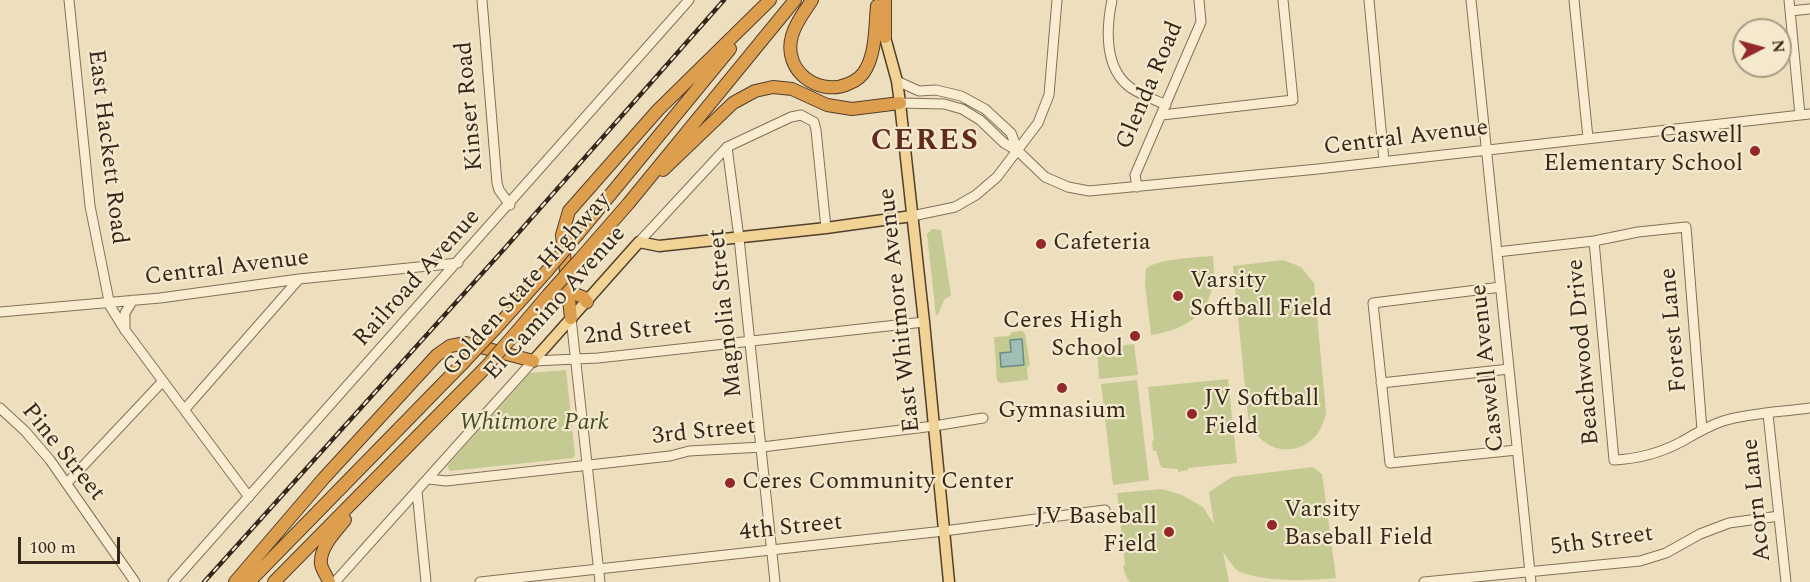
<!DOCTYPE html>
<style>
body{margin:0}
#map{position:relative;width:1810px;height:582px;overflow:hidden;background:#eddfbe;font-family:Spectral,serif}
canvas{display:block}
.north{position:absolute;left:1732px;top:18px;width:60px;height:60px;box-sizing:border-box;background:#f4e9cd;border:2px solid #a79c86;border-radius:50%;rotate:84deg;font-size:16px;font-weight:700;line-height:24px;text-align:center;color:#34281c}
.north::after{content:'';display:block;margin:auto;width:21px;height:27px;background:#932828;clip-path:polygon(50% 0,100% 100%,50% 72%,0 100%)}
.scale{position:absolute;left:18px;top:537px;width:102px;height:27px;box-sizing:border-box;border:3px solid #34281c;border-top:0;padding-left:8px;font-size:18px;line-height:21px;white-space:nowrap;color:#34281c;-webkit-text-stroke:4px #f4e9cd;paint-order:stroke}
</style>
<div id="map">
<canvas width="1810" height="582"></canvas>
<div class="north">N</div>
<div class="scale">100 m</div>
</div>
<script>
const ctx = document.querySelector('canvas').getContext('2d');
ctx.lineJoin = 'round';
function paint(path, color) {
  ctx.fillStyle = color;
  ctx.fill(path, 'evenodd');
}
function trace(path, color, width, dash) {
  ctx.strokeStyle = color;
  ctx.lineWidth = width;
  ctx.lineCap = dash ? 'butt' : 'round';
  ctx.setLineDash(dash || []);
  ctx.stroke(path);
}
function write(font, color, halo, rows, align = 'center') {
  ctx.font = font + ' Spectral,serif';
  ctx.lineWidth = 4.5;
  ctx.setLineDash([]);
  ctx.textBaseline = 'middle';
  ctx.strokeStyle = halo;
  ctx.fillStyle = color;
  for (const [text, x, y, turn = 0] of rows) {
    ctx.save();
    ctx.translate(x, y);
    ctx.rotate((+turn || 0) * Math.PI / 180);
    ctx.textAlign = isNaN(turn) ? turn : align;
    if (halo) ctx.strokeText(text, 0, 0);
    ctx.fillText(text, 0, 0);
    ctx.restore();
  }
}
paint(new Path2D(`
 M932,229L941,230L951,295L944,300L938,315L936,316L927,234Z
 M1213,256C1219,303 1198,328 1151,335L1145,284L1146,269C1155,259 1198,257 1213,256Z
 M1283,260L1301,267L1314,283L1326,412C1319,459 1261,463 1248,417L1233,266Z
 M1022,331L1025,334L1030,364L1027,368L1028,380L1001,383L997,381L994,337L1009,336L1012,332Z
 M1134,344L1138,375L1099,379L1097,349Z
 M566,370L575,455L573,458L450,471L447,466L530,373Z
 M1228,379L1237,463L1188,468V470L1178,472V469C1156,467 1163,471 1156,451H1153L1152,441L1154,440L1148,387Z
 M1137,380L1149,480L1113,485L1101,384Z
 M1313,467L1322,474L1336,578C1308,581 1262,582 1238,571C1232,566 1228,559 1223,552L1229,582H1130L1127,579L1126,575H1125L1123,565H1125L1117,493L1162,489L1182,495L1203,507L1214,524L1209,492L1232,477Z`), '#c4ca92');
const water = new Path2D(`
 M1022,339L1024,365L1001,367L1000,353L1011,352L1010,340Z`);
paint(water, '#a1beb6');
trace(water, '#698c83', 1.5);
const minor = new Path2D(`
 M69,0L90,206L110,306L125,330L249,497
 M482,0L497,183L499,190L510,205
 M1112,0C1106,29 1104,69 1131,88C1142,95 1155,100 1166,105
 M1369,0L1384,161
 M1471,0L1531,582
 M1574,0L1588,138
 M1789,0L1800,115
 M1790,11L1810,9
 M897,81L919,91L936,90L961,96L985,109L1011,133L1018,151
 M900,103L944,104L962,109L980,120L1004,143L1018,151L1045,177L1068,187L1089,191L1318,169L1810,114
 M1162,115L1293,100L1283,0
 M727,147L739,238L775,582
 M1137,187L1135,175L1201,22L1199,0
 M912,216L955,207L976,195L997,177L1038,123L1049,95L1057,0
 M1594,241L1614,460C1637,459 1660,453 1681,442C1695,434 1708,426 1723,421C1750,413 1781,412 1810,408
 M639,242L727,147L791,117L801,115L814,122L816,130L826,228
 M1497,252L1594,241L1638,232L1686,227L1702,430
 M1501,287L1373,303L1390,463L1517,450
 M0,312L160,298L299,279L458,263
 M571,318L600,582
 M125,330V313L133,300
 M1381,383L1509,369
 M0,408L25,431L50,460L135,582
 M185,409L299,279
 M1768,414L1786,582
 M429,479L446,481L670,456L689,451L762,447L934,426L983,418
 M67,483L163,381
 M417,491L426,582
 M173,582L689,0
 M335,582L533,361L598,358L924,322
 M480,582L944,531L1105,510
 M1424,582L1640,561L1666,553L1700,534L1729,523L1779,516`);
const major = new Path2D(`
 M883,30L897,81L900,103L924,322L949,582
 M533,361L639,242L659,246L826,228L912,216`);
const highway = new Path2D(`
 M812,0C805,11 795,23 792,36C782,70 818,97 848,84C856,81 862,77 866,69C876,51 875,26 877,6
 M885,37V0
 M663,170L733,103L755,91L773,87L792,89L827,105L852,109L900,103
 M578,234L730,49
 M580,259L628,204L795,0
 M567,291L583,297L587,302
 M571,318L562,235L569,211L658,110L770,0
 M495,329L547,271
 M514,335L548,295
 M235,582L324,478L437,355L450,346L466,343L533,361
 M249,582L464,362
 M274,582L485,368
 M329,582C327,576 322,570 321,564C319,548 336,531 345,520`);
trace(minor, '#856f57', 11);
trace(major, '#523e2c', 13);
trace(highway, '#523e2c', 14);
trace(minor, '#f8ecd1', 9);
trace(major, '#f1d495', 10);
trace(highway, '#dd9e4e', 12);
const rail = new Path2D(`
 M204,582L505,248L724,0`);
trace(rail, '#34281c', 4.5);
trace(rail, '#f4e9cd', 2, [7]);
const highwayBridge = new Path2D(`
 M547,271L578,234
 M548,295L580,259
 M464,362L495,329
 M485,368L514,335`);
trace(highwayBridge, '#523e2c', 14, []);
trace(highwayBridge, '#dd9e4e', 12);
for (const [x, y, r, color] of [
 [1755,151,6,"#932828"],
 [1041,244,6,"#932828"],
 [1178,296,6,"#932828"],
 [1135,336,6,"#932828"],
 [1062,388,6,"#932828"],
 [1192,414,6,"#932828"],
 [730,483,6,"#932828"],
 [1272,525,6,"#932828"],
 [1169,532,6,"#932828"]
]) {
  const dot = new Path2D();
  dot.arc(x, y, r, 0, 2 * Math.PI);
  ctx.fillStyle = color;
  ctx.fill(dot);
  trace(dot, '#f4e9cd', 2);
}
write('24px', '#34281c', '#f4e9cd', [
 ["Glenda Road",1151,86,-67],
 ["Kinser Road",471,106,-95],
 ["Central Avenue",1406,139,-7],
 ["East Hackett Road",106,147,83],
 ["Central Avenue",227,269,-7],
 ["Railroad Avenue",418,279,-48],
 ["Golden State Highway",528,285,-48],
 ["El Camino Avenue",556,304,-48],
 ["East Whitmore Avenue",901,310,-96],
 ["Magnolia Street",727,313,-96],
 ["Forest Lane",1675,330,-95],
 ["2nd Street",638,333,-6],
 ["Beachwood Drive",1585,352,-95],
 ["Caswell Avenue",1489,368,-96],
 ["3rd Street",704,433,-6],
 ["Pine Street",62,453,51],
 ["Acorn Lane",1758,500,-96],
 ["4th Street",791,529,-6],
 ["5th Street",1602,542,-8]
]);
write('24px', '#34281c', '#f4e9cd', [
 ["Caswell",1743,137,"right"],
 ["Elementary School",1743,165,"right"],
 ["Cafeteria",1053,244],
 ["Varsity",1190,282],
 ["Softball Field",1190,310],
 ["Ceres High",1123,322,"right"],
 ["School",1123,350,"right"],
 ["JV Softball",1204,400],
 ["Field",1204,428],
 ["Gymnasium",1062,412,"center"],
 ["Ceres Community Center",742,483],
 ["Varsity",1284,511],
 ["Baseball Field",1284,539],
 ["JV Baseball",1157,518,"right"],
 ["Field",1157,546,"right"]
], 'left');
write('italic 24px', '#455022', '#f4e9cd', [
 ["Whitmore Park",534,424]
]);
ctx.letterSpacing = '1.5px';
write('bold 30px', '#602a1c', '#f4e9cd', [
 ["CERES",925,143]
]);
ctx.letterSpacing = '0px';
</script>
